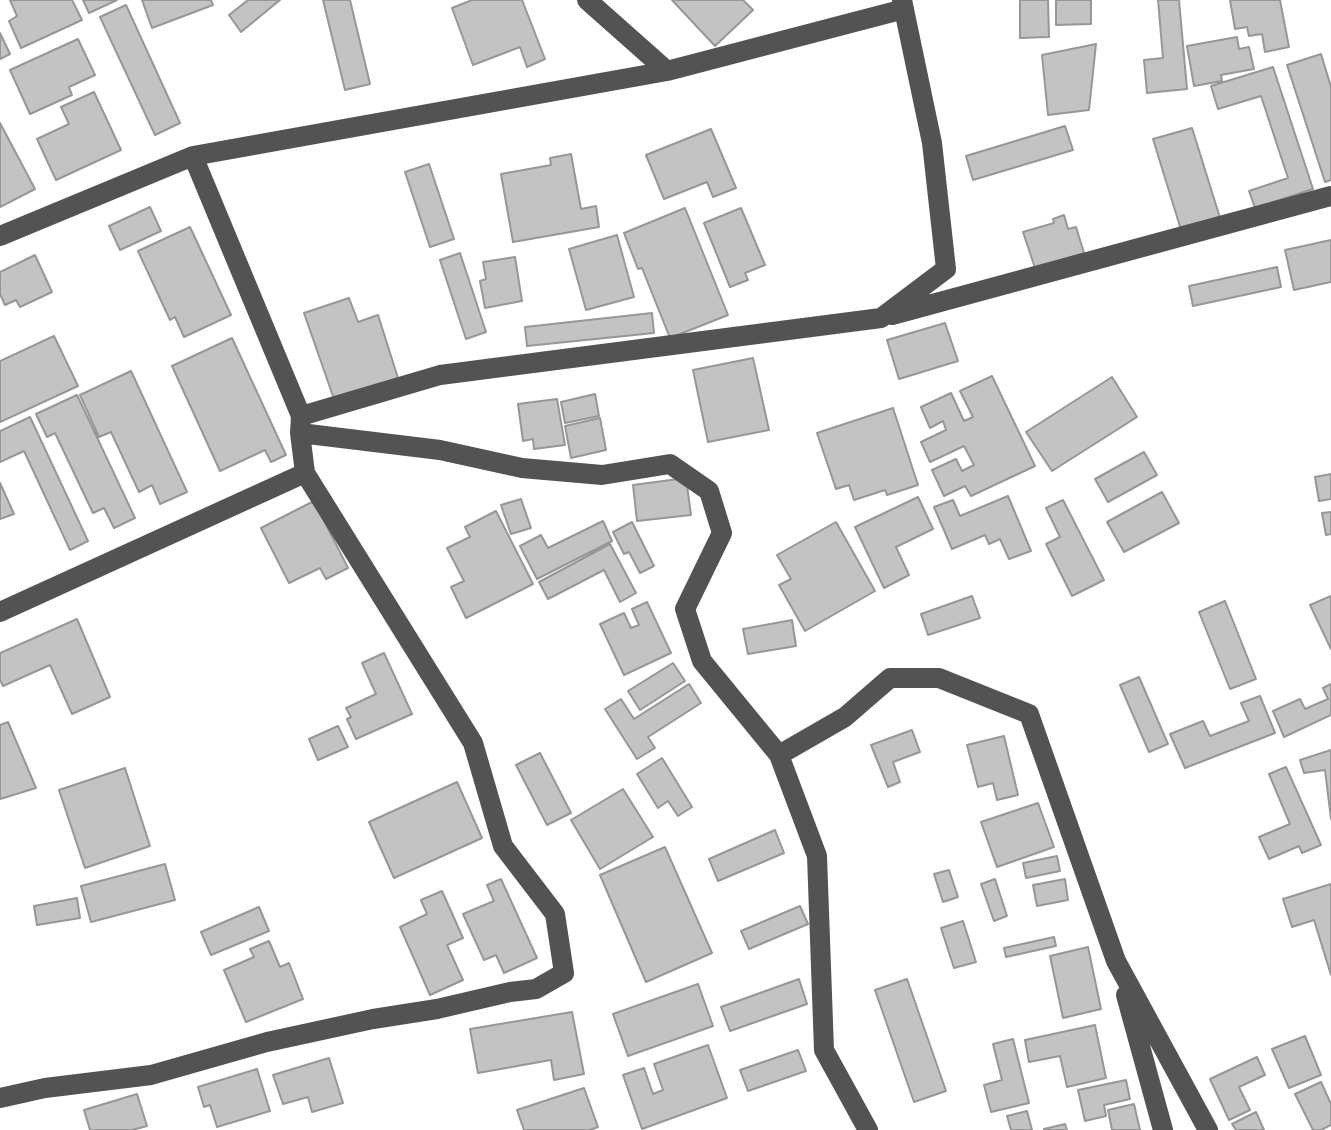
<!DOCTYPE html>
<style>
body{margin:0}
canvas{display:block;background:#fff}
</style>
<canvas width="1331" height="1130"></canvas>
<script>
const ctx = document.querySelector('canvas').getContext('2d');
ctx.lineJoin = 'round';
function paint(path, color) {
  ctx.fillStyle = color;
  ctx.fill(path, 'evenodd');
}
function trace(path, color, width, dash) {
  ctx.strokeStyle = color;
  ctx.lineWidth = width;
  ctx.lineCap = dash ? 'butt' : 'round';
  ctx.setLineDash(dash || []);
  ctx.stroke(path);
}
const building = new Path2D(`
 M10,0H72L82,20L21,48L9,21L17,16Z
 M83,0H117L89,13Z
 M142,0H211L213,5L152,28Z
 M248,0H280L241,32L229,15Z
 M323,0H350L370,84L345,90Z
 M472,0H522L545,59L527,67L520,47L473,65L452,8Z
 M672,0H743L753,10L715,46Z
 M1020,0H1048L1049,37L1020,38Z
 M1056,0H1091V24L1056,25Z
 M1158,0H1179L1187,89L1147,93L1144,60L1163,58Z
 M1230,0H1280L1289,47L1265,52L1262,34L1249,36L1247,27L1235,29Z
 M126,5L180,123L155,135L100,17Z
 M0,33L10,54L0,59Z
 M1237,37L1239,49L1249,47L1254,69L1221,75L1222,81L1194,86L1187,46Z
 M78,39L95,75L69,87L72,95L30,114L10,70Z
 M1096,44L1089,110L1048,115L1042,55Z
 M1321,54L1331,87V180L1325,182L1287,65Z
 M1273,67L1313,189L1255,208L1249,191L1288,178L1261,96L1218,109L1211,86Z
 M94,92L121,150L56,180L37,139L69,124L61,107Z
 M0,123L35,189L0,207Z
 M1065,126L1073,150L973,180L966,156Z
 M1192,128L1221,221L1182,233L1153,139Z
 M711,129L736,188L713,197L707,182L664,199L646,155Z
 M571,154L581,209L596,206L599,227L513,242L501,174L551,165L550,158Z
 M429,164L454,239L430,247L405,172Z
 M150,207L161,231L120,250L109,226Z
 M685,208L728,315L670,338L642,268L638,269L624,233Z
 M741,208L765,265L745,273L748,280L730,287L704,223Z
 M1064,215L1068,229L1076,227L1084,253L1035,268L1023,232L1054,223L1053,219Z
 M190,227L231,315L184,337L175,317L170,320L138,251Z
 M617,235L634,297L586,310L569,249Z
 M1331,240V282L1294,290L1285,250Z
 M460,253L486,332L466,339L440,260Z
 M35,255L52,292L20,307L16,300L5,305L0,294V272Z
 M515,257L522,301L485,308L480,281L486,279L483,262Z
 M1277,267L1281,287L1193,306L1189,286Z
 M349,298L358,322L378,315L398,378L334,399L304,313Z
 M652,313L654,333L527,346L525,327Z
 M945,323L958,361L899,379L887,340Z
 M54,336L78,386L0,422V361Z
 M232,338L286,455L271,462L265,450L220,471L172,366Z
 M753,358L769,430L708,442L693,370Z
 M131,371L187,492L160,504L152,485L139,492L111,432L99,437L80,395Z
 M992,376L1035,466L971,496L965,486L944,496L932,470L956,459L962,471L974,465L964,446L930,462L921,442L946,430L943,421L930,428L921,407L951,393L964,421L973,417L960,391Z
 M1112,377L1137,417L1052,471L1026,432Z
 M595,394L599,416L565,423L561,402Z
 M77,395L135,518L114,528L104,508L93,513L55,433L47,437L36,414Z
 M557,399L565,445L534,449L533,439L523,441L518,404Z
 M893,408L918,485L887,495L885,490L854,500L849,485L836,489L817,433Z
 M30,417L88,541L70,550L24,451L0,462V431Z
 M600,418L606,450L571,458L565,426Z
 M1144,452L1157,475L1108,502L1095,479Z
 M1331,474V499L1319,501L1315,477Z
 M686,478L691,515L637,521L633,485Z
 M0,483L14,514L0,519Z
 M1162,492L1179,523L1124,552L1107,522Z
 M1008,496L1031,551L1009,559L1000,539L989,544L985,535L952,549L934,507L953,500L960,516Z
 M918,497L933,529L896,547L909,575L884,588L855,527Z
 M521,499L531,528L511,534L501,505Z
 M1063,500L1104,580L1072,596L1046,544L1060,537L1046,508Z
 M314,501L348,568L326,579L320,568L289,583L261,528Z
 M496,511L533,584L466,618L451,587L464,581L447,548L470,537L465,527Z
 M1331,512V534L1326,535L1322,513Z
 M603,521L612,541L537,579L520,546L541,535L548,548Z
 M632,522L654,566L640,573L629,552L624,554L613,532Z
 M836,522L875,591L805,631L779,585L791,579L777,555Z
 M610,544L636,593L620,602L604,570L548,599L539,582Z
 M972,596L980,618L928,635L921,614Z
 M1331,596V649L1310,605Z
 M1225,601L1256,679L1230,689L1199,612Z
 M647,602L671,653L624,675L600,624L624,613L631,628L639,625L632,609Z
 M77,619L110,697L72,714L50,665L3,686L0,680V653Z
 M792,620L796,646L748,654L743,629Z
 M384,653L412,714L356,739L347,719L351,717L346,708L376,694L362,663Z
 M673,663L685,681L640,710L628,691Z
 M1139,677L1168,744L1149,752L1120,685Z
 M689,684L701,703L648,737L655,748L637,759L605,709L621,699L634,719Z
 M1331,684V715L1284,737L1273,711L1300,699L1305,709L1328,699L1323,688Z
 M1260,696L1275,733L1185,768L1170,734L1203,721L1210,736L1249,721L1241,703Z
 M8,722L36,788L0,799V725Z
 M338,726L348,747L318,760L309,739Z
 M912,730L920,752L893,762L900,782L888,787L871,745Z
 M1004,736L1018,795L997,800L993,783L978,787L967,745Z
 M1331,750V819L1325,770L1304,773L1300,760Z
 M540,753L571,813L547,825L516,765Z
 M662,758L692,807L678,816L668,801L658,808L637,774Z
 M1286,767L1321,845L1302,853L1299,846L1269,859L1259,837L1290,824L1269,774Z
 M125,768L150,846L85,868L59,790Z
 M457,782L482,838L394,878L369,822Z
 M623,789L653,837L600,869L571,820Z
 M1038,803L1054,847L997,867L981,822Z
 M775,830L784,853L718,881L709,859Z
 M665,847L712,953L646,982L600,875Z
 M1057,856L1060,871L1026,878L1023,863Z
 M165,864L175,900L91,922L81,886Z
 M949,870L958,897L943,902L934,874Z
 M501,879L537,958L504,973L496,955L484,960L463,914L494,901L487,885Z
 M995,879L1007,916L994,921L981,884Z
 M1065,879L1068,900L1037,906L1033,885Z
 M1331,884V975L1314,920L1292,927L1283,899Z
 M442,891L463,938L447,945L463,980L430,995L400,927L427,914L421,900Z
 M77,898L80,918L37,925L34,906Z
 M800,906L808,924L749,949L741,931Z
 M259,907L269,931L211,955L201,932Z
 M963,921L976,962L954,968L941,928Z
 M1054,937L1056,946L1006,957L1004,948Z
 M269,941L280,967L289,963L303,999L246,1022L224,970L254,957L250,949Z
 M1088,947L1101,1009L1063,1018L1050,956Z
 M799,979L807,1004L730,1031L721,1007Z
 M907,979L946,1091L914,1102L875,990Z
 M698,984L713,1026L628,1056L613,1014Z
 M572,1012L584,1074L554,1080L551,1060L478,1073L470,1029Z
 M1095,1025L1106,1078L1067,1087L1060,1056L1029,1062L1025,1040Z
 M1305,1036L1321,1075L1289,1088L1272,1049Z
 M1013,1039L1029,1103L991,1112L984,1085L1002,1080L993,1044Z
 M708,1045L727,1098L642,1129L623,1075L644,1068L653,1094L663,1090L654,1064Z
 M798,1050L806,1071L748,1091L740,1070Z
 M1257,1057L1265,1075L1239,1087L1250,1110L1229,1120L1210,1079Z
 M329,1058L343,1103L312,1112L308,1097L283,1104L273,1075Z
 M257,1069L270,1111L217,1127L210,1105L204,1107L198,1087Z
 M1126,1080L1130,1099L1104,1105L1106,1116L1085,1121L1078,1090Z
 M1321,1082L1331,1104V1125L1321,1130H1313L1295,1094Z
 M584,1088L598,1127L590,1130H524L517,1110Z
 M137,1094L147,1126L132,1130H90L84,1110Z
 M1134,1104L1140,1130H1112L1108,1110Z
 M1027,1111L1032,1130H1011L1007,1116Z
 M1256,1112L1264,1130H1236L1232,1124Z
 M1065,1124L1067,1130H1044V1129Z`);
paint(building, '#c3c3c3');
trace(building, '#979797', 2);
trace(new Path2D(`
 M587,0L667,71
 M193,156L667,71L904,9
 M0,236L193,156L301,416L300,433L305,473L0,612
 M892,315L1331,196
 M301,416L440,375L881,318L946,269L932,143L902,0
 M300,433L440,450L522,468L602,475L670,464L709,491L722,533L685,609L702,661L779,755L845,717L890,678H939L1029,714L1116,961L1208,1130
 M779,755L817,856L824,1050L868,1130
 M1126,995L1163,1130
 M0,1098L45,1088L151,1075L267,1042L373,1019L437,1009L510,992L536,989L564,973L555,914L503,846L473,743L305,473`), '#535353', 20);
</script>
